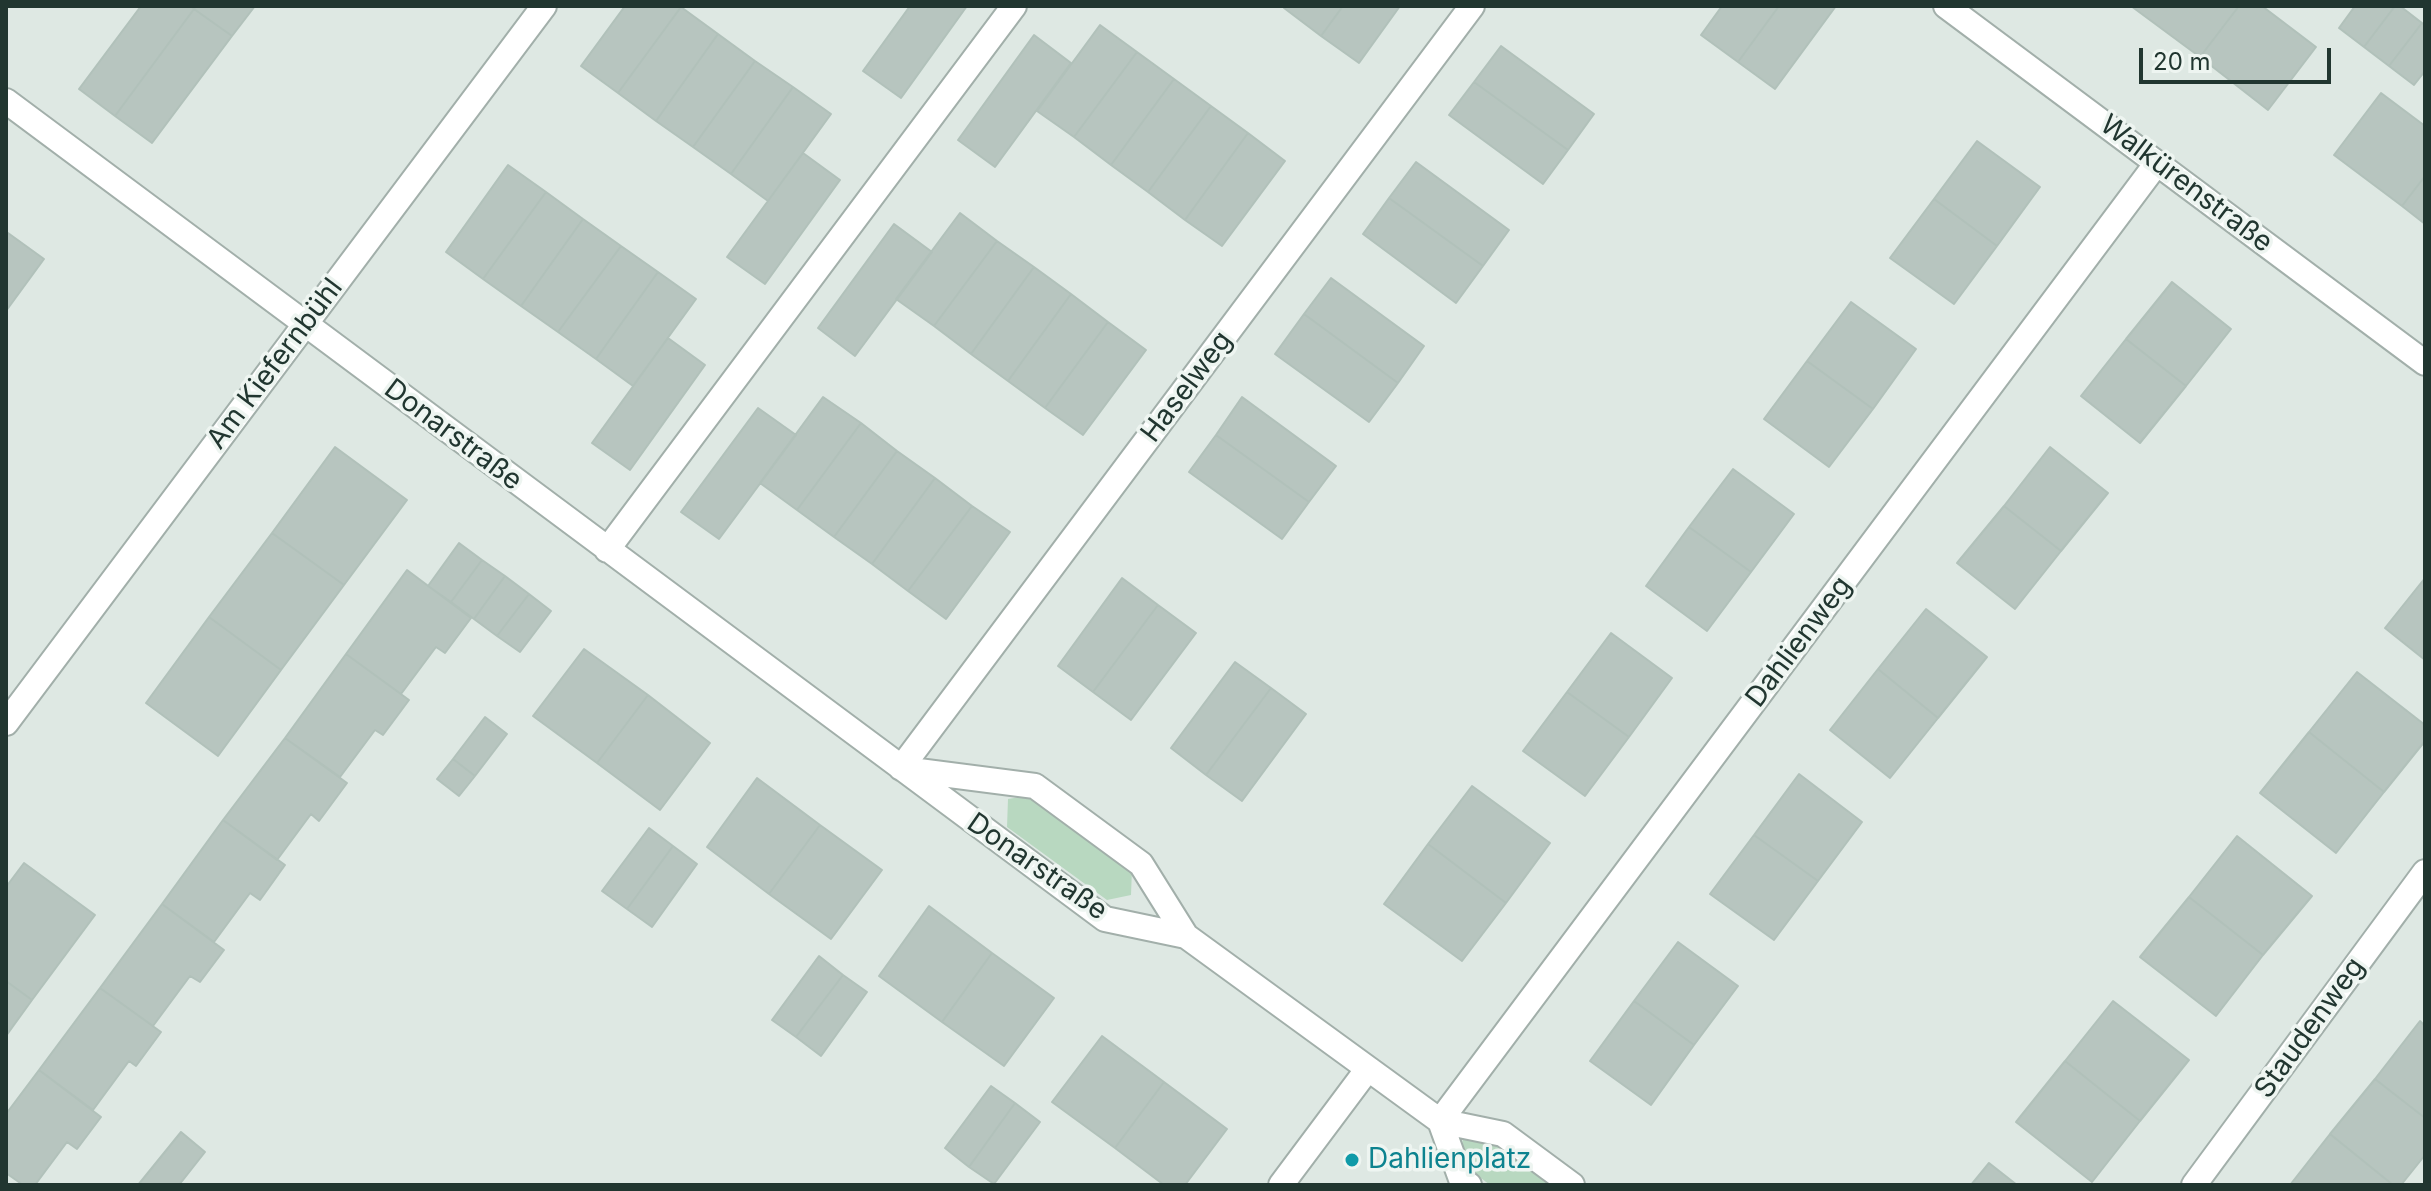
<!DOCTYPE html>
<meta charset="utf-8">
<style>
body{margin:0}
#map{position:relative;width:2431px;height:1191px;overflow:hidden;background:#dee8e3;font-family:Inter,sans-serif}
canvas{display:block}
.frame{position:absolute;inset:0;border:8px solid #213630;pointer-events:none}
.scale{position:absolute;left:2139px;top:48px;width:192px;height:36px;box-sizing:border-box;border:4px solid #213630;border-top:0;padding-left:10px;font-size:24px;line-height:28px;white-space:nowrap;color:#213630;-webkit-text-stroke:6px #eef5f1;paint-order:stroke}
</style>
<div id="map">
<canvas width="2431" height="1191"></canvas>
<div class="frame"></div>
<div class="scale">20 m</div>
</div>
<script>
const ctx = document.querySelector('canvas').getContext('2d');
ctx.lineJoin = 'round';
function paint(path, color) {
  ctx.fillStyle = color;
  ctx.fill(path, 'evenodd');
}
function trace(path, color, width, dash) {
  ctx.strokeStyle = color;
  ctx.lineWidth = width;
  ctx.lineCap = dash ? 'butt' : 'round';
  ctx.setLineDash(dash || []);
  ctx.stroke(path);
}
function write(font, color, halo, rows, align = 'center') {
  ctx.font = font + ' Inter,sans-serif';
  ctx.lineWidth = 7;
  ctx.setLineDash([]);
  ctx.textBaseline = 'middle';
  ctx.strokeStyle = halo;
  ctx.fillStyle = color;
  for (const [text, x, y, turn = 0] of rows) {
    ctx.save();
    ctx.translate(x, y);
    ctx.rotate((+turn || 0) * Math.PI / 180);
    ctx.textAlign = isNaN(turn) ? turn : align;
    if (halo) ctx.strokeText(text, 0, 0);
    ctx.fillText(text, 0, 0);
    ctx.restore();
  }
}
paint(new Path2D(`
 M1032,795L1132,869L1131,895L1107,900L1007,827L1008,799Z
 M1485,1131L1557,1185H1490L1460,1162L1463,1137Z`), '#b8d8c0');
const building = new Path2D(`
 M141,6H191L194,9L115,116L79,89Z
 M196,6H255L232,36L194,9Z
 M625,6L681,7L618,93L581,66Z
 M910,6H967L901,98L863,71Z
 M1285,6H1343L1321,36L1284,8Z
 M1343,6H1400L1359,63L1321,36Z
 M1722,6H1779L1738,62L1701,35Z
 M1779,6H1836L1775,89L1738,62Z
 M2131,6H2239L2200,57Z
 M2239,6H2262L2316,47L2268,110L2200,57Z
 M2355,6H2395L2364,47L2339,28Z
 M2395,6H2400L2422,23L2389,66L2364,47Z
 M681,7L718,34L656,121L618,93Z
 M194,9L232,36L152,143L115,116Z
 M2422,23L2425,25V71L2414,85L2389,66Z
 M1100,25L1137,52L1074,137L1037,111Z
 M718,34L755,61L693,147L656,121Z
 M1034,35L1071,63L995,167L958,140Z
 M1501,46L1594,114L1568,150L1474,82Z
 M1137,52L1174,79L1111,165L1074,137Z
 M755,61L793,87L731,174L693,147Z
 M1174,79L1211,106L1148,192L1111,165Z
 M1474,82L1568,150L1543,184L1449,115Z
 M793,87L831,114L768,201L731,174Z
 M2381,93L2425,126V176L2402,206L2334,155Z
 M1211,106L1248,133L1185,220L1148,192Z
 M1248,133L1285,161L1222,246L1185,220Z
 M1977,141L2040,187L1997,246L1934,199Z
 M803,153L840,180L765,284L727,257Z
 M1416,162L1509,230L1483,266L1389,198Z
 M508,165L546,192L483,279L446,252Z
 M2425,176V224L2402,206Z
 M546,192L583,219L521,306L483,279Z
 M1389,198L1483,266L1456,303L1363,234Z
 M1934,199L1997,246L1954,304L1890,258Z
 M960,213L997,241L934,326L896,299Z
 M583,219L621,246L558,332L521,306Z
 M894,224L932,252L855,356L818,328Z
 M8,233L44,259L6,311V235Z
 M997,241L1034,267L971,354L934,326Z
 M621,246L658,272L596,359L558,332Z
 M1034,267L1071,294L1008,381L971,354Z
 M658,272L696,299L633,386L596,359Z
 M1331,278L1424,346L1398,383L1304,314Z
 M2172,282L2231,329L2186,386L2126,339Z
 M1071,294L1108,322L1045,408L1008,381Z
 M1851,302L1916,349L1873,409L1807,361Z
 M1304,314L1398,383L1369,422L1275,354Z
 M1108,322L1146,350L1083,435L1045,408Z
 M668,338L705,365L630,470L592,443Z
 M2126,339L2186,386L2140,443L2081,396Z
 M1807,361L1873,409L1829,467L1764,419Z
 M823,397L861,423L797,510L760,483Z
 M1242,397L1336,466L1309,502L1216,435Z
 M758,408L796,435L719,539L681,512Z
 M861,423L897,451L834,537L797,510Z
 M1216,435L1309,502L1282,539L1189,472Z
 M335,447L407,500L344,585L272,533Z
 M2050,447L2108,493L2061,551L2004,506Z
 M897,451L935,478L872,564L834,537Z
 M1733,469L1794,514L1751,572L1689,527Z
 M935,478L972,506L908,591L872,564Z
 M972,506L1010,532L946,619L908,591Z
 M2004,506L2061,551L2015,609L1957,563Z
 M1689,527L1751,572L1707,631L1646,586Z
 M272,533L344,585L281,670L209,617Z
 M459,543L482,560L451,602L428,586Z
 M482,560L505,576L474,619L451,602Z
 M407,570L471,618L445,653L436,647L401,694L346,654Z
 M505,576L529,594L497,636L474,619Z
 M1122,578L1158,605L1093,692L1058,666Z
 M2425,578V660L2385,628Z
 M529,594L551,611L520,652L497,636Z
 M1158,605L1196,633L1131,720L1093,692Z
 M1926,609L1987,657L1938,718L1878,669Z
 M209,617L281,670L218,756L146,703Z
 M1611,633L1672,678L1629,737L1567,692Z
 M584,649L648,695L597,763L533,716Z
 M346,654L409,700L383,735L375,730L340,777L285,738Z
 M1235,662L1271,688L1206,775L1171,748Z
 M1878,669L1938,718L1890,778L1830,730Z
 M2357,672L2425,725V741L2384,792L2309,732Z
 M1271,688L1306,714L1242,801L1206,775Z
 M1567,692L1629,737L1585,796L1523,751Z
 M648,695L710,743L660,810L597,763Z
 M485,717L507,734L475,776L453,759Z
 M2309,732L2384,792L2336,853L2260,793Z
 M285,738L347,783L319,821L311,814L277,860L223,820Z
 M453,759L475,776L459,796L437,779Z
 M1799,774L1862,822L1818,881L1754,835Z
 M757,778L820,825L769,894L707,847Z
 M1472,786L1550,843L1506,903L1428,844Z
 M223,820L285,865L260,900L250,893L214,942L162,904Z
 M820,825L882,870L831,939L769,894Z
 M649,828L673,846L627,909L602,891Z
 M1754,835L1818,881L1774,940L1710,894Z
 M2237,836L2312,896L2263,955L2189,897Z
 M1428,844L1506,903L1462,961L1384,904Z
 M673,846L697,864L652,927L627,909Z
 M24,863L95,915L32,1000L6,981V887Z
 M2189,897L2263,955L2216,1016L2140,957Z
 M162,904L224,950L200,982L190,976L153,1026L100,988Z
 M929,906L992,953L942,1022L879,976Z
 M1678,942L1738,986L1694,1045L1634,1001Z
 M992,953L1054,998L1004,1066L942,1022Z
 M819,956L843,975L796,1037L772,1020Z
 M843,975L867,992L821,1056L796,1037Z
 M6,981L32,1000L6,1036Z
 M100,988L161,1032L136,1066L129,1061L93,1110L39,1070Z
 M1634,1001L1694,1045L1651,1105L1590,1061Z
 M2113,1001L2189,1060L2140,1121L2065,1061Z
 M2420,1021L2425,1026V1118L2375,1079Z
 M1102,1036L1164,1082L1115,1148L1052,1102Z
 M2065,1061L2140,1121L2092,1182L2016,1122Z
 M39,1070L101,1117L77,1149L67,1142L35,1185H23L6,1173V1114Z
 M2375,1079L2425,1118V1155L2401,1185H2393L2330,1134Z
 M1164,1082L1227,1129L1185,1185H1164L1115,1148Z
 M991,1086L1015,1103L969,1167L945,1148Z
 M1015,1103L1040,1122L994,1184L969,1167Z
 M181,1132L205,1152L179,1185H138Z
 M2330,1134L2393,1185H2290Z
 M1989,1163L2017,1185H1971Z`);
paint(building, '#b7c5bf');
trace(building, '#b1c1ba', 2);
const minor = new Path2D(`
 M1946,6L2425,363
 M6,101L1105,919L1186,936
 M607,550L1014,6
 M6,723L544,6
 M901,768L1472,6
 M903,769L1035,786L1141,864L1186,936L1440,1121L1503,1134L1572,1185
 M1440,1121L2157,163
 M1440,1121L1461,1179L1469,1185
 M1281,1185L1367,1070
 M2194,1185L2425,872`);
trace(minor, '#a2afaa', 28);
trace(minor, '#fff', 24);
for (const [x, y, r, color] of [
 [1352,1160,8,"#0f9aa8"]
]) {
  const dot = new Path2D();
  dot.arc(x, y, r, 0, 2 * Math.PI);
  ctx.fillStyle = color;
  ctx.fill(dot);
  trace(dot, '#eef5f1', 3);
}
write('28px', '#213630', '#eef5f1', [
 ["Walkürenstraße",2186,184,37],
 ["Am Kiefernbühl",275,364,-53],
 ["Haselweg",1187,387,-53],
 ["Donarstraße",453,435,37],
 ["Dahlienweg",1799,642,-53],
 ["Donarstraße",1037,867,35],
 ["Staudenweg",2310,1028,-54]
]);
write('28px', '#0d838f', '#eef5f1', [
 ["Dahlienplatz",1368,1160]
], 'left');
</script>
